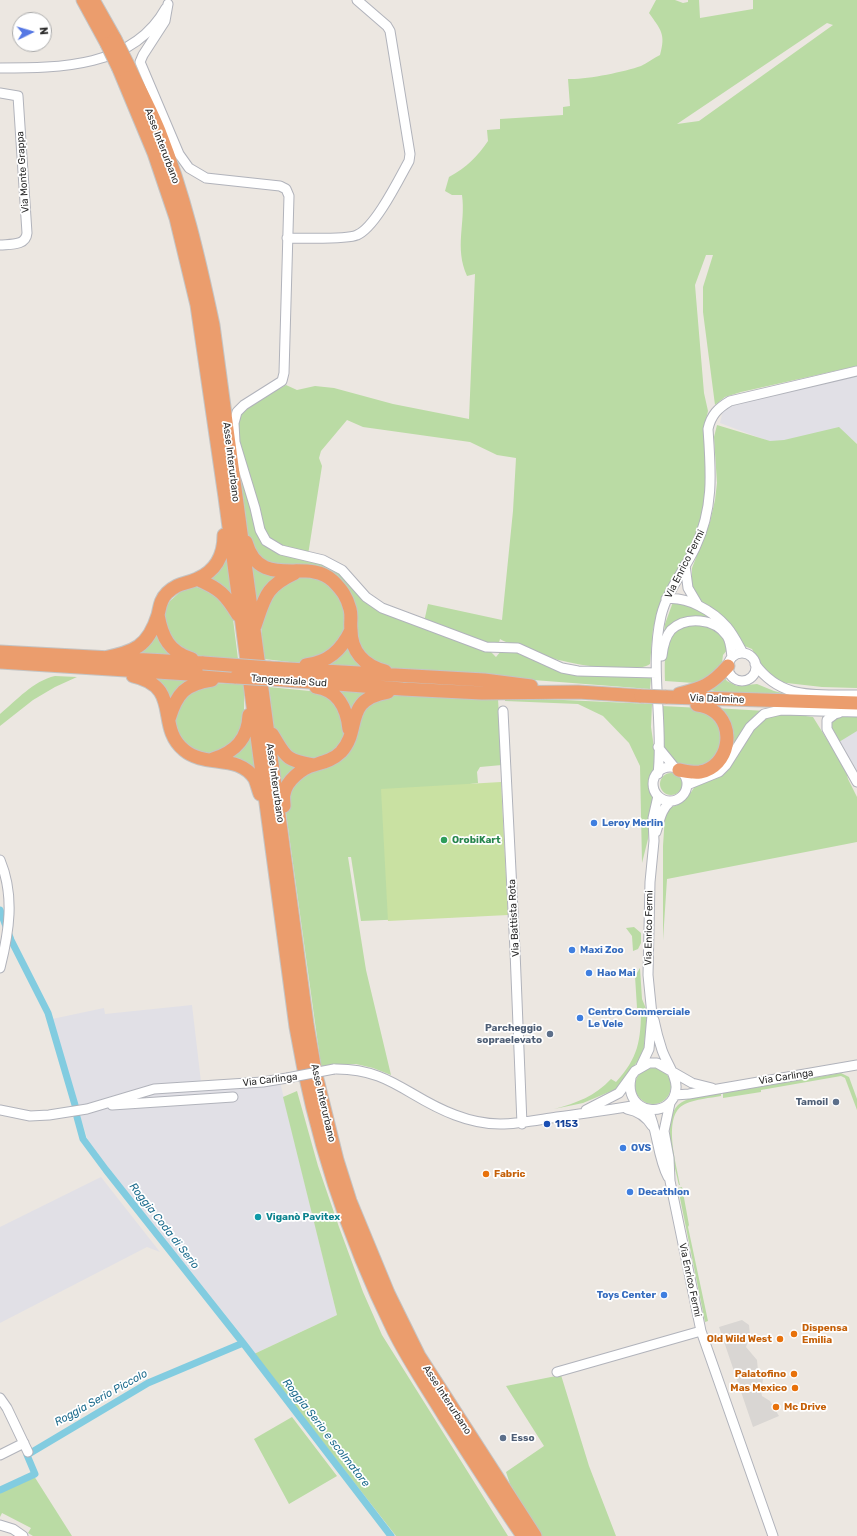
<!DOCTYPE html>
<meta charset="utf-8">
<style>
body{margin:0}
#map{position:relative;width:857px;height:1536px;overflow:hidden;background:#ece7e1;font-family:Rubik,sans-serif}
canvas{display:block}
.north{position:absolute;left:12px;top:12px;width:40px;height:40px;box-sizing:border-box;background:#fff;border:1px solid #ababab;border-radius:50%;rotate:85deg;font-size:11px;font-weight:700;line-height:16px;text-align:center;color:#2c2c2c}
.north::after{content:'';display:block;margin:auto;width:14px;height:18px;background:#5678e4;clip-path:polygon(50% 0,100% 100%,50% 72%,0 100%)}
</style>
<div id="map">
<canvas width="857" height="1536"></canvas>
<div class="north">N</div>
</div>
<script>
const ctx = document.querySelector('canvas').getContext('2d');
ctx.lineJoin = 'round';
function paint(path, color) {
  ctx.fillStyle = color;
  ctx.fill(path, 'evenodd');
}
function trace(path, color, width, dash) {
  ctx.strokeStyle = color;
  ctx.lineWidth = width;
  ctx.lineCap = dash ? 'butt' : 'round';
  ctx.setLineDash(dash || []);
  ctx.stroke(path);
}
function write(font, color, halo, rows, align = 'center') {
  ctx.font = font + ' Rubik,sans-serif';
  ctx.lineWidth = 3.5;
  ctx.setLineDash([]);
  ctx.textBaseline = 'middle';
  ctx.strokeStyle = halo;
  ctx.fillStyle = color;
  for (const [text, x, y, turn = 0] of rows) {
    ctx.save();
    ctx.translate(x, y);
    ctx.rotate((+turn || 0) * Math.PI / 180);
    ctx.textAlign = isNaN(turn) ? turn : align;
    if (halo) ctx.strokeText(text, 0, 0);
    ctx.fillText(text, 0, 0);
    ctx.restore();
  }
}
paint(new Path2D(`
 M857,159V443L848,436L771,442L720,423L726,398L853,372L804,208Z
 M857,702V771L840,742Z
 M192,1005L201,1082L78,1108L52,1019L104,1008L105,1014Z
 M280,1082L337,1315L254,1354L239,1332L108,1167L88,1140L79,1113L154,1091Z
 M101,1177L160,1252L147,1247L0,1323V1227Z`), '#e1e0e6');
paint(new Path2D(`
 M656,0H675L683,3L688,2V0H699L700,18L753,9V0H857V366L741,392L725,397L715,405L703,312V287L713,255H706L695,285L704,393L708,411L705,424L708,491L696,538L661,600L653,629L650,664C634,675 567,664 549,657C540,654 532,649 523,646C515,643 507,644 500,639L498,646L486,645L424,622L428,604L502,620L513,511L516,458L497,455L470,442L363,427L347,420L321,451L319,458L322,466L308,555L267,540C260,518 225,424 243,408C254,398 273,393 286,385L297,390L315,386L334,388L393,404L469,419L475,274L467,276C454,247 466,223 462,195H452L445,191L449,177C467,167 477,157 488,141L487,130L500,129V119L563,115V107L570,106L568,79C585,80 624,72 641,66C647,63 654,58 660,55C666,34 661,30 649,13ZM827,23L833,25L699,121L677,124Z
 M717,425L770,441L784,440L839,427L857,444V688L822,687L778,682L765,672L752,649L742,645L701,603L695,592L692,585V568L710,522L715,500L717,483L714,437Z
 M239,466L266,542L323,562L341,572L365,599L489,650L496,657L501,651L519,652L545,665L651,678L650,689L391,669C386,667 378,665 373,662C346,643 368,608 341,581L265,564L249,541Z
 M226,548L234,603L203,579Z
 M250,559L281,575L255,611Z
 M308,577L319,579L328,584L341,598L347,621L340,643L315,660L299,663L264,659L261,624L269,595L296,578Z
 M191,585L218,595L233,619L238,659L188,655L164,631L163,622L166,607L170,601L180,592Z
 M673,602L693,607L710,617L707,619L692,618L663,640L665,624Z
 M703,623L722,634L728,649L723,655L722,663L710,681L694,683L665,681C665,662 662,638 682,627C687,624 697,624 703,623Z
 M155,628C159,643 167,649 178,658L132,656Z
 M349,640L368,668L322,665Z
 M55,676L77,677L55,687L33,700L0,726V714C17,700 33,681 55,676Z
 M724,677L727,681L737,686L757,684L774,691L790,695L724,693L710,690Z
 M152,678L194,679L169,708Z
 M209,683L244,684C244,698 246,729 237,739C234,743 228,745 224,747C198,763 186,746 173,725L184,696Z
 M269,687L320,692L336,701C347,739 352,739 317,761L293,757L274,729Z
 M333,688L374,690L354,713Z
 M399,694L498,699L502,765L480,767L477,772L478,783L470,784L478,916L361,921L351,857H348L366,970L391,1075L373,1068L356,1064L321,1066L286,813C292,774 300,776 334,764L362,710L388,695Z
 M519,698L652,704L651,727L657,768L652,778L651,788L654,796L648,839L642,863L640,766L629,743L603,716L578,704L505,701V699Z
 M662,706L701,708L721,721L723,751L701,769L676,764L664,751Z
 M714,708L766,711L728,760L691,779L690,774L726,757Z
 M784,713L813,717L846,770L848,779L857,797V842L667,879L663,940V846L665,815L671,807C684,804 688,797 695,786L764,718Z
 M835,716H857V731L839,742C834,733 827,726 835,716Z
 M251,725L259,781L235,760L231,755Z
 M276,751L301,766L282,791Z
 M660 784a11 11 0 1 1 22 0a11 11 0 1 1-22 0Z
 M634,927L641,933V943L638,949L633,951L632,936L626,928Z
 M640,968L642,999L647,1011V1019L643,1055L628,1073L621,1087L583,1103L554,1109C577,1103 595,1096 611,1079L616,1082C638,1058 641,1041 641,1008H637L635,976Z
 M635 1086a18 18 0 1 1 36 0a18 18 0 1 1-36 0Z
 M841,1073L849,1077L857,1099V1110L845,1078L841,1076L761,1090V1092L723,1098V1093Z
 M297,1091L318,1166L339,1227L363,1292L382,1335L508,1536H396L254,1354L337,1315L283,1097Z
 M721,1092V1096C710,1098 696,1099 685,1104C661,1115 677,1165 680,1185H679C675,1164 658,1113 684,1101C695,1095 709,1095 721,1092Z
 M682,1187L689,1225L688,1227L708,1321L705,1322L678,1188Z
 M561,1375L589,1466L616,1536H541L534,1523L510,1484L506,1472L544,1446L506,1386Z
 M292,1417L337,1476L289,1504L254,1439Z
 M34,1476L72,1536H33L28,1533L31,1528L2,1513L0,1517V1492Z`), '#badba4');
paint(new Path2D(`
 M501,782L508,915L388,921L381,789Z`), '#c9e1a2');
paint(new Path2D(`
 M742,1320L749,1325L750,1335L746,1347L757,1360L758,1371L763,1379L761,1392L762,1396L770,1401L779,1416L753,1427L719,1327Z`), '#d9d6d3');
trace(new Path2D(`
 M0,910L11,940L48,1013L75,1105
 M77,1117L83,1139L106,1170L243,1343L391,1536
 M0,1490L35,1474L27,1455L148,1383L243,1343`), '#82cce0', 7);
const minor = new Path2D(`
 M168,4L165,21L143,55L140,62L179,154L189,168L206,178L280,186L286,189L289,196L284,373L282,381L244,405L237,412L234,423L235,442L255,508L260,530L266,541L281,550L323,560L342,570L366,597L382,608L486,647L518,648L562,668L578,671L656,673
 M0,68C59,68 133,68 166,8
 M0,93L18,96L27,233C26,246 10,244 0,245
 M287,238C301,238 346,240 357,235C375,228 399,179 409,161L410,154L390,31L387,26L357,0
 M685,565L688,588L698,605
 M666,599C687,596 713,611 727,627C733,634 738,644 743,653
 M728 667a14 14 0 1 1 28 0a14 14 0 1 1-28 0Z
 M662,656C663,647 665,637 671,630C686,616 715,618 727,636C731,642 731,650 732,657
 M755,664C782,701 816,694 857,695
 M503,711L515,951L522,1124
 M839,713L835,714L827,720V729L857,782
 M658,747L675,768
 M653 784a17 17 0 1 1 34 0a17 17 0 1 1-34 0Z
 M658,774C664,723 649,668 661,616C667,591 684,571 695,548C714,508 711,472 708,429C711,415 718,408 730,401L857,371
 M687,785L719,772L726,765L750,727L764,714L781,710L857,712
 M656,832C660,820 661,809 671,801
 M0,860C15,896 9,932 0,968
 M641,1066L649,1049L652,1015L648,975L650,882L654,841L653,818L658,796
 M334,1069C390,1068 408,1098 455,1115C494,1130 518,1123 557,1117C582,1114 607,1110 632,1106H640
 M631,1078C623,1116 674,1120 676,1088C677,1076 666,1062 662,1050C659,1041 656,1030 654,1020
 M675,1095L689,1094L857,1065
 M670,1103L664,1131L669,1158L670,1181L701,1331L773,1536
 M112,1105L233,1097
 M627,1109C638,1111 646,1116 652,1126
 M0,1110L30,1116L49,1115L87,1109L154,1089L263,1082L287,1078
 M586,1110L619,1093L635,1071L649,1063H657L692,1083L712,1088
 M648,1110C658,1131 657,1156 668,1177
 M557,1372L701,1331
 M0,1398L7,1408L28,1452
 M0,1455L24,1443
 M0,1525L13,1529L23,1536`);
const highway = new Path2D(`
 M83,0L107,44
 M93,0L115,39
 M128,65C138,87 150,109 159,131C184,194 199,259 213,325L307,1024L315,1071L337,1160L350,1201L388,1293L419,1356L535,1536
 M119,69L154,153L176,218L197,305L225,497L296,1027C314,1132 347,1236 394,1331C409,1361 428,1389 445,1417C471,1457 496,1497 523,1536
 M246,542C260,592 307,556 333,581C342,590 347,597 350,609C352,616 350,623 351,630C351,651 364,666 385,671
 M197,579C220,589 225,594 238,615
 M158,615C162,637 169,652 192,659
 M255,626C265,597 265,587 295,573
 M0,652L203,663
 M104,658C134,652 148,647 158,615C160,607 160,600 167,593C179,582 184,585 197,579C216,571 224,555 224,535
 M0,662L236,677
 M306,665C328,662 341,651 351,630
 M270,668L484,680L531,686
 M133,676C183,687 155,726 184,750C205,768 238,753 255,779C257,784 258,789 260,794
 M271,679L403,689L482,693L578,692L641,696
 M316,687C338,690 347,709 349,729
 M679,694C703,688 711,685 728,666
 M666,697L857,703
 M169,719C177,693 185,684 212,680
 M272,734C286,756 284,760 313,765
 M213,759C235,752 248,739 249,715
 M679,770C685,771 693,773 700,772C729,767 737,725 712,710C708,707 702,706 697,705
 M284,806C284,802 283,797 284,794C286,781 302,768 314,765C324,762 333,760 341,752C362,730 342,700 388,692`);
trace(minor, '#b1b3bb', 11);
trace(highway, '#c4c4c4', 15);
trace(minor, '#fff', 9);
trace(highway, '#eb9d6d', 13);
const minorBridge = new Path2D(`
 M287,1078L334,1069`);
const highwayBridge = new Path2D(`
 M115,39L128,65
 M107,44L119,69
 M203,663L270,668
 M236,677L271,679
 M641,696L666,697`);
trace(minorBridge, '#b1b3bb', 11, []);
trace(highwayBridge, '#c4c4c4', 15, []);
trace(minorBridge, '#fff', 9);
trace(highwayBridge, '#eb9d6d', 13);
for (const [x, y, r, color] of [
 [594,823,4,"#3f7fe0"],
 [444,840,4,"#2e9e5b"],
 [572,950,4,"#3f7fe0"],
 [589,973,4,"#3f7fe0"],
 [580,1018,4,"#3f7fe0"],
 [550,1034,4,"#5c6f8a"],
 [836,1102,4,"#5c6f8a"],
 [547,1124,4,"#1a4fb4"],
 [623,1148,4,"#3f7fe0"],
 [486,1174,4,"#e8710a"],
 [630,1192,4,"#3f7fe0"],
 [258,1217,4,"#0f9aa8"],
 [664,1295,4,"#3f7fe0"],
 [794,1334,4,"#e8710a"],
 [780,1339,4,"#e8710a"],
 [794,1374,4,"#e8710a"],
 [795,1388,4,"#e8710a"],
 [776,1407,4,"#e8710a"],
 [503,1438,4,"#5c6f8a"]
]) {
  const dot = new Path2D();
  dot.arc(x, y, r, 0, 2 * Math.PI);
  ctx.fillStyle = color;
  ctx.fill(dot);
  trace(dot, '#fff', 1.5);
}
write('10px', '#2c2c2c', '#fff', [
 ["Asse Interurbano",162,146,69],
 ["Via Monte Grappa",23,172,-94],
 ["Asse Interurbano",231,462,83],
 ["Via Enrico Fermi",685,564,-63],
 ["Tangenziale Sud",289,681,4],
 ["Via Dalmine",717,699,2],
 ["Asse Interurbano",275,783,82],
 ["Via Battista Rota",514,918,-93],
 ["Via Enrico Fermi",649,928,-89],
 ["Via Carlinga",786,1077,-9],
 ["Via Carlinga",270,1080,-7],
 ["Asse Interurbano",323,1103,77],
 ["Via Enrico Fermi",690,1280,78],
 ["Asse Interurbano",447,1400,57]
]);
write('bold 10px', '#366cbe', '#fff', [
 ["Leroy Merlin",602,823],
 ["Maxi Zoo",580,950],
 ["Hao Mai",597,973],
 ["Centro Commerciale",588,1012],
 ["Le Vele",588,1024],
 ["OVS",631,1148],
 ["Decathlon",638,1192],
 ["Toys Center",656,1295,"right"]
], 'left');
write('bold 10px', '#27864d', '#fff', [
 ["OrobiKart",452,840]
], 'left');
write('bold 10px', '#4e5e75', '#fff', [
 ["Parcheggio",542,1028],
 ["sopraelevato",542,1040],
 ["Tamoil",828,1102],
 ["Esso",511,1438,"left"]
], 'right');
write('bold 10px', '#164399', '#fff', [
 ["1153",555,1124]
], 'left');
write('bold 10px', '#c56008', '#fff', [
 ["Fabric",494,1174],
 ["Dispensa",802,1328],
 ["Emilia",802,1340],
 ["Old Wild West",772,1339,"right"],
 ["Palatofino",786,1374,"right"],
 ["Mas Mexico",787,1388,"right"],
 ["Mc Drive",784,1407]
], 'left');
write('bold 10px', '#0d838f', '#fff', [
 ["Viganò Pavitex",266,1217]
], 'left');
write('italic 11px', '#1f6d8e', '#fff', [
 ["Roggia Coda di Serio",164,1226,52],
 ["Roggia Serio Piccolo",101,1398,-29],
 ["Roggia Serio e scolmatore",326,1433,52]
]);
</script>
